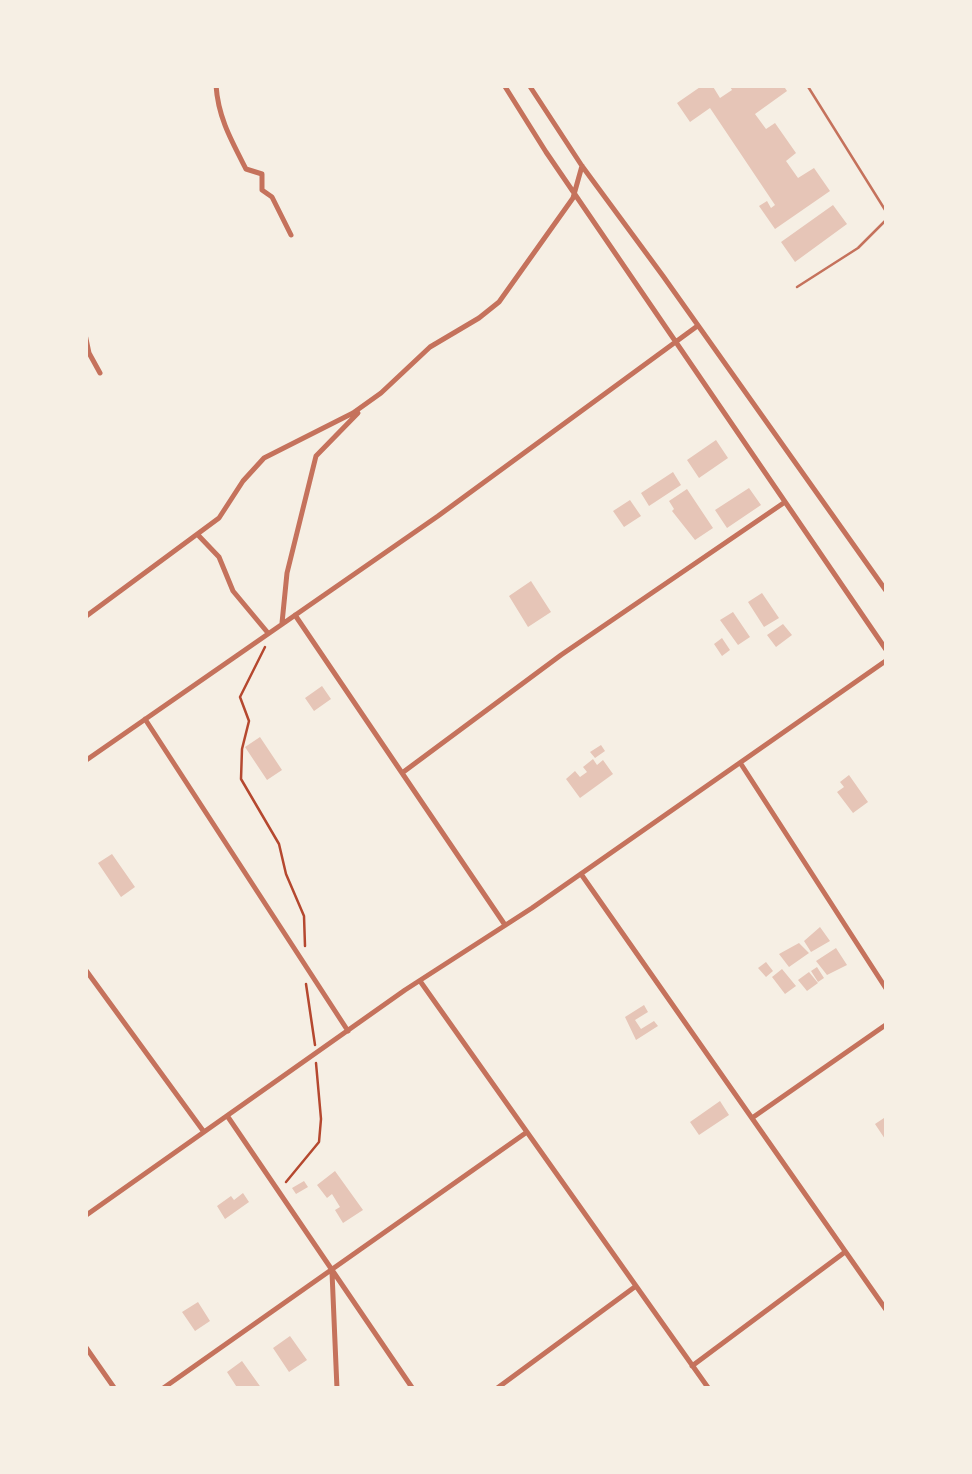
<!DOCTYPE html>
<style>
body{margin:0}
#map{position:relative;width:972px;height:1474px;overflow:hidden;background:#f6efe4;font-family:Karla,sans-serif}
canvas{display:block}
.frame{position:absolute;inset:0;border:88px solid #f6efe4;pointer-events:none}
</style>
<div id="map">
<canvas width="972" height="1474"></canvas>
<div class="frame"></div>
</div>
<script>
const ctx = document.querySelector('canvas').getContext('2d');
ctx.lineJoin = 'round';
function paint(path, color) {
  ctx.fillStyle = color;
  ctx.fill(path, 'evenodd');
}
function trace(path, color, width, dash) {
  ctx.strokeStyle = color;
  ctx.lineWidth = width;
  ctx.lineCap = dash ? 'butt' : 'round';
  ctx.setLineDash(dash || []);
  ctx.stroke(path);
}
paint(new Path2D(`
 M703,85H712L720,98L732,90L729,85H783L787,91L755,114L766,129L775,123L796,153L786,161L798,178L814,168L830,191L775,229L759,206L767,201L771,208L775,205L710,108L690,122L677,103Z
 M833,205L847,224L795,262L781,242Z
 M716,440L728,458L699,478L687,460Z
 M673,472L681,485L649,506L641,493Z
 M749,488L761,505L727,528L715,510Z
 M687,489L713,528L695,540L672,511L674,509L669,501Z
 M630,500L641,516L624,527L613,511Z
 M531,581L551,612L528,627L509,596Z
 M762,593L779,618L764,627L748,602Z
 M733,612L750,637L738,645L720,620Z
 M783,624L792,635L776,647L767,635Z
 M722,638L730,650L722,656L714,644Z
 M322,686L331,699L314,711L305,698Z
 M260,737L282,770L267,780L245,747Z
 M601,745L605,751L595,758L590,752Z
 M593,759L597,765L603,760L613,774L580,798L566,779L575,771L580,777L587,772L583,767Z
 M849,775L868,802L853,813L837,792L844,787L840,782Z
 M112,854L135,887L121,897L98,863Z
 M820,927L830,941L811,952L804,941Z
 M799,943L809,953L789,967L779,954Z
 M836,948L847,965L827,975L816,961Z
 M766,962L773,971L766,977L758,968Z
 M817,967L824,978L818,982L811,971Z
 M782,969L796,986L785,994L772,977Z
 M809,972L818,983L807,991L798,980Z
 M644,1005L648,1012L635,1020L641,1029L654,1021L658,1026L636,1040L625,1017Z
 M720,1101L729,1115L699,1135L690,1122Z
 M887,1116V1137L885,1139L875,1124Z
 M335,1171L363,1210L343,1223L335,1210L340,1207L332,1194L327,1198L317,1185Z
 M304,1181L308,1187L296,1194L292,1188Z
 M243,1193L249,1202L225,1219L217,1206L231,1196L234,1200Z
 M198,1302L210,1321L195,1331L182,1312Z
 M290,1336L307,1360L289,1372L273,1348Z
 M242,1361L262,1389H238L227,1372Z`), '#e6c5b7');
trace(new Path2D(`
 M265,647L240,697L249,721L242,749L241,779L279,844L286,874L304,916L305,946
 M306,984L315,1045
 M286,1182L319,1142L321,1119L316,1063`), '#b5482f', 2.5);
trace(new Path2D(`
 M807,85L887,213
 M797,287L858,248L887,219`), '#c5725c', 2.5);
trace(new Path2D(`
 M216,85C218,117 231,140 246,169L262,174V190L272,197L291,235
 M504,85L546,152L887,651
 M529,85L582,166L663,276L887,592
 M85,334L89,353L100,373
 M198,535L219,557L233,591L268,633
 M295,615L505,925
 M85,617L219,518L243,481L264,458L353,413L381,393L430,347L479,318L499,302L573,198L582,166
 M282,623L287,573L316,456L358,413
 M145,719L348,1031
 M85,761L438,516L696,327
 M741,764L887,990
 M402,773L561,655L785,502
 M581,874L887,1311
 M85,969L204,1132
 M420,981L709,1389
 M228,1117L413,1389
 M752,1118L887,1024
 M85,1216L405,990L532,908L887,660
 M332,1272L337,1389
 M85,1346L115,1389
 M692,1366L845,1252
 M162,1389L527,1132
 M496,1389L636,1286`), '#c5725c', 5);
</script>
